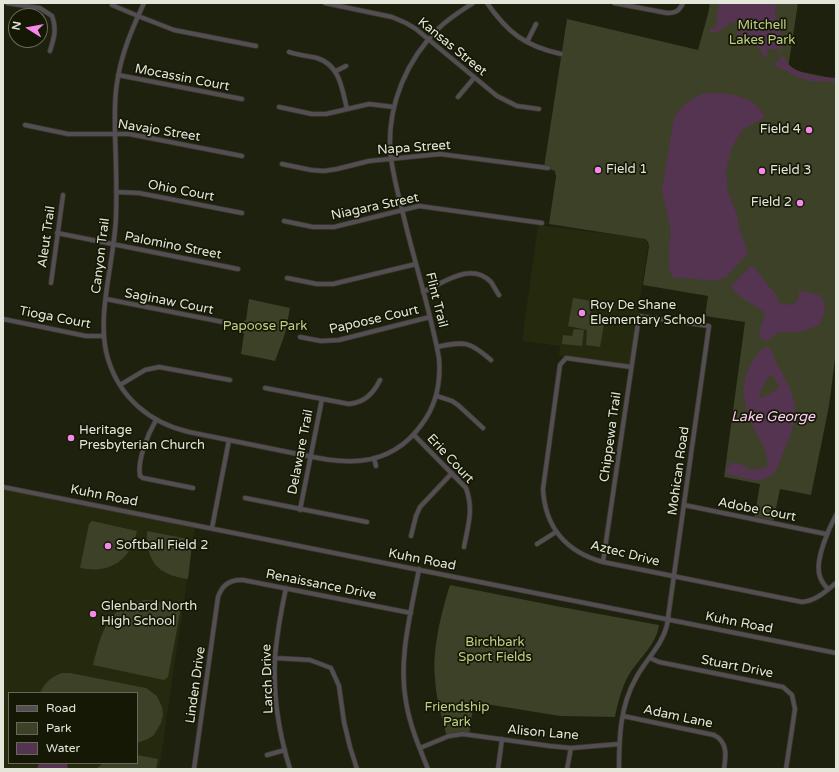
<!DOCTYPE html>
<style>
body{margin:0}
#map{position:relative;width:839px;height:772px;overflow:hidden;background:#1d210d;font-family:"Varela Round",sans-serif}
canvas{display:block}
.frame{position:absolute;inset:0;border:4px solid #e3e6d9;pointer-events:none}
.legend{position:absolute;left:8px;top:692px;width:130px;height:72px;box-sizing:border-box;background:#141805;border:1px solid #676a5a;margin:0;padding:5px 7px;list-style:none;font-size:12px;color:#e3e6d9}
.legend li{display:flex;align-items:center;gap:8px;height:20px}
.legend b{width:20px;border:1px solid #676a5a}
.north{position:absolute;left:8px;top:8px;width:40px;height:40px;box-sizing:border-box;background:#141805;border:1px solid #676a5a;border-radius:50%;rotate:281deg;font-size:11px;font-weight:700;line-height:16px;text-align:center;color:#e3e6d9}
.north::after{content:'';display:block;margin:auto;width:14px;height:18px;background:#f788eb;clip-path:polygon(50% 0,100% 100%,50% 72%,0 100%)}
</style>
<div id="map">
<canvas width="839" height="772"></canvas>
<div class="frame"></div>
<ul class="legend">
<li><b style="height:5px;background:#554d54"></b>Road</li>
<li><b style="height:11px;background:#3c4128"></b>Park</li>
<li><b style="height:11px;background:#553451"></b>Water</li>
</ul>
<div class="north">N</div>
</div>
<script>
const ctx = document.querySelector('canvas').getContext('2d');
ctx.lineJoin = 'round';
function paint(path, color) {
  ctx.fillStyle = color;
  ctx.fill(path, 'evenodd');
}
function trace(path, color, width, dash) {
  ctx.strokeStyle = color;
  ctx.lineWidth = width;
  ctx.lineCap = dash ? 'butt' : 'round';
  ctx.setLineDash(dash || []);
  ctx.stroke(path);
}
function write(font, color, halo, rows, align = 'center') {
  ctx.font = font + ' "Varela Round",sans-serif';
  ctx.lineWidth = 3.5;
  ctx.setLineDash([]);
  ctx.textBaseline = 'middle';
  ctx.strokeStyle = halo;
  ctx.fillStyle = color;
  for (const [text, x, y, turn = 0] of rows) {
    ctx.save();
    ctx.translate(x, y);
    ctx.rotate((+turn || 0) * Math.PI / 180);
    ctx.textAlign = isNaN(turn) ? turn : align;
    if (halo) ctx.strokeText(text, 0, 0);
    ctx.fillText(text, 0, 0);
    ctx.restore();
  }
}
paint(new Path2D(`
 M538,225L641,238L647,242L648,246L630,365L559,356L560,346L522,341Z
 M3,489L195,527L159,769H3ZM9,693H137V763H9Z`), '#252a0f');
paint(new Path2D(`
 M710,3H798L788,69L836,79V351L829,406L811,495L780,489L773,523L754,519L760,484L724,477L745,322L705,316L708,296L643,285L649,246L648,242L645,239L549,224L556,177L555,171L544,167L567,19L698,50L708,14Z
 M573,298L592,301L590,316L605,318L600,347L586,345L587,330L568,326Z
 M249,299L290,308L285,334L275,361L241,354L244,334L238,329V324L246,320Z
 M574,329L584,330L582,346L562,344L563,335L572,336Z
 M92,521L137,531C130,561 110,574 80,568L89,524Z
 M147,531L188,539L192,545L188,579C158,575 146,562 147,531Z
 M450,585L561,607L659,625C657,643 640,658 630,673C622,686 618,702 615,717L560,716L474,702L469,735L447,737C442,718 436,699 435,679C432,650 441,613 450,585Z
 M146,600L155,601L181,608L168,677L164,680L93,665C101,634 108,603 146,600Z
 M62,673H70L146,688L157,696L162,707L163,715L161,723L154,735L148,739L137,743V693H40C45,682 51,677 62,673Z
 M137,755L158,759L156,769H96L103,763H137Z`), '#3c4128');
paint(new Path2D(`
 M719,3H777C770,18 785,29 782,47L779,49H768L767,51V56L765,58L759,48L755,45L751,39L749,40L742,38L737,34L739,26L737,22L730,23L717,33L709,32L711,29L716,28Z
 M784,56C789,75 820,77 836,78V82L811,81L790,74V72L775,66L774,64L775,62L781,61L779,58Z
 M705,93C728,93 753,94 765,117L742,130L732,147L726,170L728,192L737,215L739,228L748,253L726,277L715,281L672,277L669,268V249L671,231L662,190L674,118C682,105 690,99 705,93Z
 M752,265L777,296V300C780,305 788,305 794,304L799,298V291C807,290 813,296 821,295L824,303L825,314L822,317L820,325L800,332H783L777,333L769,340H763L760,337V328L765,314C755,303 739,300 731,286Z
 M766,347H769C773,353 774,359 778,366C801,405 799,415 782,456C779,462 776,474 770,476C767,478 761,480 758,480C753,481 737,476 730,475L727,473L726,468L730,466L731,462L746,466L747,469L752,470L767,467C770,454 760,440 754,429C745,410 739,386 750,366C755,358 757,352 766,347ZM770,375H772L780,387L768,395L760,398L759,396C762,389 765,381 770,375Z
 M39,763H67L68,769H37Z`), '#553451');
trace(new Path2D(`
 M779,49L780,53`), '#553451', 1.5);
const minor = new Path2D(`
 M7,3L40,8L52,16C57,29 54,38 50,51
 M144,3C132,29 121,54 117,83C114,100 115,117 115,134C116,161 117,188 116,216C115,260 95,317 108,359C120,398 150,423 189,432C219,438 249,444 278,450C332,461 384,477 422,424C437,404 441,382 439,358C431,314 417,270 406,226C400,200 392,175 390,149C388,104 407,59 439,28C449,18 461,11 473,3
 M325,3L392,17L406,23L416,29L497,96L517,106L539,109
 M487,3C508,33 525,46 561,54
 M614,3L667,13C676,13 679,11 683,3
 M112,5L138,16L174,30L256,46
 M527,42L536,24
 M289,52C298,55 308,56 317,58C340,65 342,89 347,109
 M336,71L346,66
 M118,75L242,99
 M458,97L474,78
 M279,107L312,114H326L369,104L394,107
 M25,125L68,134H129L242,156
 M282,164L311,170L324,171L337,169L369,161L440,154L548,168
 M116,192L139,193L242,213
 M284,221L313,227H334L419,206L542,223
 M57,233L238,269
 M287,278L317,284H333L416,264
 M51,283L63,195
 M423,292C443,283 471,261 491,282C494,286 496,291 499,295
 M106,299L228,323
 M3,319L86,336H103
 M300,337L321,341L339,340L430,317
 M437,347C465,341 469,341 491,360
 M631,367L566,358L560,365L543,489C545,527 566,552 603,562L802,602C816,601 826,591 836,583
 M120,385L145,370L159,367L230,380
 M265,388L349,404C365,402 373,394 380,380
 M437,396L452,401L458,405L483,428
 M156,420C148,434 137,460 140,476L143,478L193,488
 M414,435L466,488C474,510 468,525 464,547
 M374,458L376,466
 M3,487L836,653
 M245,498L367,522
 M684,505L826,534
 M300,510L322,399
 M212,528L229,440
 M411,536L416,516L420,507L452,473
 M537,544L556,532
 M603,562L639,316L709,326L667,625C662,646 646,659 636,678C620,706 619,738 619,769
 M419,569C411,613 398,658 406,702C410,726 419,747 428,769
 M286,588C281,611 277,634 275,657C273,694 279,734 290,769
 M828,589C824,585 820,579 819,573C816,558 829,528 836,515
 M275,658L310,660L331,668L339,686L344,722L350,747L357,769
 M650,658L659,662L778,686L783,687L792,695L795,709L786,769
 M623,716L714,735C728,742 726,756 724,769
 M420,748L449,736L463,734L550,746L571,748L619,744
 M267,755L285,750
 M194,769L218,597C222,585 230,579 243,580L411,613
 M498,769L502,739
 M567,769L571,748`);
trace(minor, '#393d2a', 5.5);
trace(minor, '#554d54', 4);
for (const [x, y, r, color] of [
 [809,130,4,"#f788eb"],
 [598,170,4,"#f788eb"],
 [762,171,4,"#f788eb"],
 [800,203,4,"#f788eb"],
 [582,313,4,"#f788eb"],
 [71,438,4,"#f788eb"],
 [108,546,4,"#f788eb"],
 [93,614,4,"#f788eb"]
]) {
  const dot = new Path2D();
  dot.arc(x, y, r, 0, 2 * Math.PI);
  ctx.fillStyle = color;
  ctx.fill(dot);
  trace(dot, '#141805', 1.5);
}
write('13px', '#c0cf88', '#141805', [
 ["Mitchell",762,26],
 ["Lakes Park",762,41],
 ["Papoose Park",265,327],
 ["Birchbark",495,643],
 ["Sport Fields",495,658],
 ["Friendship",457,708],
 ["Park",457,723]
]);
write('13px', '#e3e6d9', '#141805', [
 ["Kansas Street",452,47,39],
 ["Mocassin Court",182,78,11],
 ["Navajo Street",159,131,9],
 ["Napa Street",414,148,-4],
 ["Ohio Court",181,191,11],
 ["Niagara Street",375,207,-12],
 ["Aleut Trail",47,237,-82],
 ["Palomino Street",173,246,11],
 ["Canyon Trail",101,256,-83],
 ["Flint Trail",436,300,76],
 ["Saginaw Court",169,302,11],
 ["Tioga Court",55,318,11],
 ["Papoose Court",374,320,-13],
 ["Chippewa Trail",611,437,-82],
 ["Delaware Trail",301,452,-79],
 ["Erie Court",450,459,47],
 ["Mohican Road",679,471,-82],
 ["Kuhn Road",104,496,11],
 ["Adobe Court",757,510,11],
 ["Aztec Drive",625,554,14],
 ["Kuhn Road",422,560,11],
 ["Renaissance Drive",321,585,11],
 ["Kuhn Road",739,623,11],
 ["Stuart Drive",737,667,11],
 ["Larch Drive",268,679,-92],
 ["Linden Drive",196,685,-82],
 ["Adam Lane",678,717,12],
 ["Alison Lane",543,733,5]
]);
write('13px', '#e3e6d9', '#141805', [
 ["Field 4",801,130,"right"],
 ["Field 1",606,170],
 ["Field 3",770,171],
 ["Field 2",792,203,"right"],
 ["Roy De Shane",590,306],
 ["Elementary School",590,321],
 ["Heritage",79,431],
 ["Presbyterian Church",79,446],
 ["Softball Field 2",116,546],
 ["Glenbard North",101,607],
 ["High School",101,622]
], 'left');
write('italic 14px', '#fcccf6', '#141805', [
 ["Lake George",773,417]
]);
</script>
